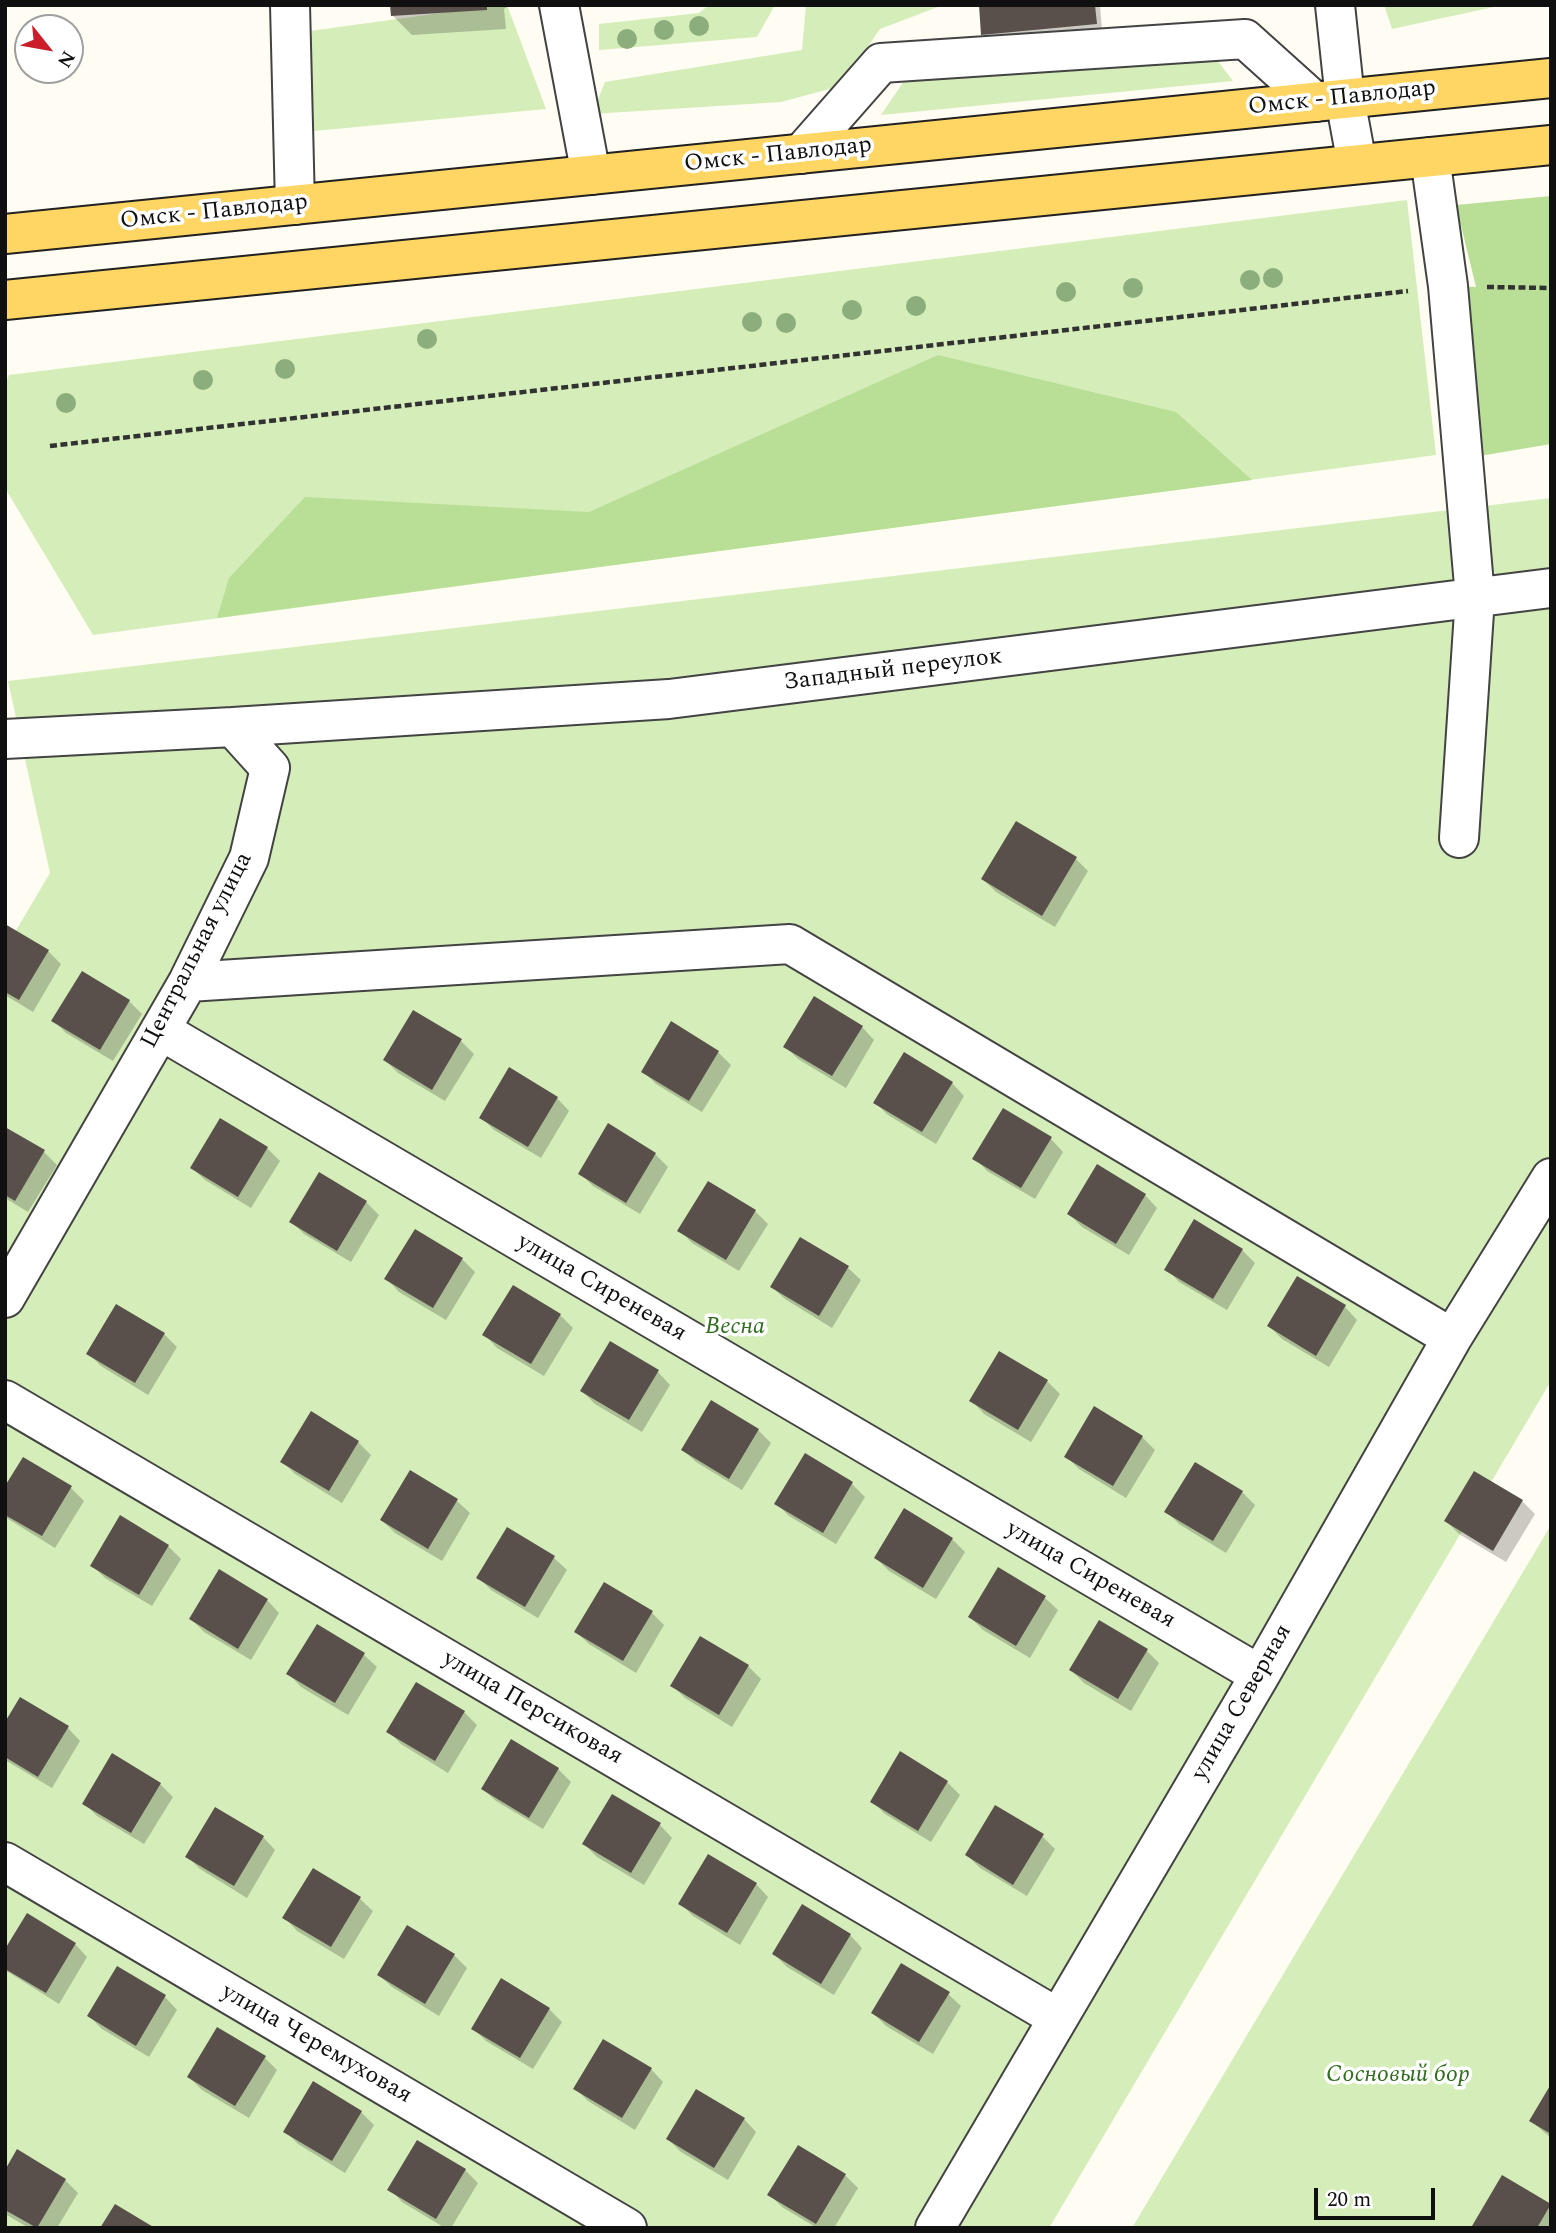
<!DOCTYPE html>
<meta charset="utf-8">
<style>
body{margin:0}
#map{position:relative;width:1556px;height:2233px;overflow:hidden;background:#fffcf3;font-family:Spectral,serif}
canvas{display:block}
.frame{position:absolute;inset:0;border:7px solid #101010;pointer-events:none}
.north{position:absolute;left:14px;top:14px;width:70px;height:70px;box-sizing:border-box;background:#fff;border:2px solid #9f9f9f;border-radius:50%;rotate:121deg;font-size:19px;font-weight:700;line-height:28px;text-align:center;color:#101010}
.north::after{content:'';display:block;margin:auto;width:24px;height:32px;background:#ca1e2a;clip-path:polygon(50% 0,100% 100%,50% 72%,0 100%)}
.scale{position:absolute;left:1314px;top:2188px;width:121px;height:32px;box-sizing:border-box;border:4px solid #101010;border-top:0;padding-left:9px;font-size:21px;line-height:24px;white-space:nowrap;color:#101010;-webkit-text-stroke:5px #fff;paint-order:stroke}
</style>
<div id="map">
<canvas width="1556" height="2233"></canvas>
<div class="frame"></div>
<div class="north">N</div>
<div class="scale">20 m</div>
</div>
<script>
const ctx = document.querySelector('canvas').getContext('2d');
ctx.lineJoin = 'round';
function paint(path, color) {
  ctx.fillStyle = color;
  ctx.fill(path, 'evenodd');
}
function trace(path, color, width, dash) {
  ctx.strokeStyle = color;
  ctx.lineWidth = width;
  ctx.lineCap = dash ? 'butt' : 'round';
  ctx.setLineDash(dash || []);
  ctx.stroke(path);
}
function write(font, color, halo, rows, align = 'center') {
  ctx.font = font + ' Spectral,serif';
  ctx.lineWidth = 7;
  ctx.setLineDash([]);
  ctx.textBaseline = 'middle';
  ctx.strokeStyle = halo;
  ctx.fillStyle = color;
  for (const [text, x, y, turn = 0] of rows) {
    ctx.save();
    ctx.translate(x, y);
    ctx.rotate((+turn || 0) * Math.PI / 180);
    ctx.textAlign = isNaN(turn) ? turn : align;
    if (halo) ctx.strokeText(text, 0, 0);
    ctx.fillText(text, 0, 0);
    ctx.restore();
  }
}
paint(new Path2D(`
 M499,5H507L546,109L304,132L310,31Z
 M709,5H775L757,37L599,50V24L699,13Z
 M806,5H943L880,29L841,86L781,102L592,114L605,82L802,50Z
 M1384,5H1503L1392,29Z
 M1214,56L1233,81L881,115L904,81Z
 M1407,200L1436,455L93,635L5,488V385L9,375Z
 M1551,498V1381L1049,2228H5V949L50,873L8,681Z
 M1551,1525V2228H1132Z`), '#d5edb9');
paint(new Path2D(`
 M1551,196V444L1462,459L1448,286L1476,287L1456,205Z
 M938,355L1176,412L1252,480L217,618L229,578L305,497L589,512Z`), '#b9df97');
paint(new Path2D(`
 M392,5H510L504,9L506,29L412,35L393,16Z
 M981,5H1100L1102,30L989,40L983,34Z
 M1076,859L1088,871L1055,927L996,892L983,879Z
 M5,926L48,951L61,964L33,1012L5,995Z
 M129,1001L142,1014L113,1061L66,1033L54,1021Z
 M862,1027L874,1040L846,1088L798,1059L786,1047Z
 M461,1041L474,1054L445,1101L398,1073L385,1060Z
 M718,1052L731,1065L702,1112L656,1084L643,1071Z
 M952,1083L964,1096L936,1144L888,1115L876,1103Z
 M557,1098L569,1111L541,1158L494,1130L481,1117Z
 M5,1129L44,1152L57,1165L28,1212L5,1198Z
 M1051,1139L1063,1152L1035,1199L987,1171L975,1158Z
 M267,1148L280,1161L251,1208L205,1180L192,1168Z
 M655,1154L668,1167L640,1214L593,1186L580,1173Z
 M1145,1195L1157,1208L1129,1255L1082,1227L1069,1214Z
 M366,1202L379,1215L351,1262L304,1234L291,1221Z
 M755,1211L768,1224L739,1271L692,1243L680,1231Z
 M1195,1222L1242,1250L1255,1263L1227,1310L1179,1282L1167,1269Z
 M462,1259L475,1272L446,1320L399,1292L387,1279Z
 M848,1268L861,1280L832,1328L785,1299L772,1287Z
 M1345,1307L1357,1320L1329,1367L1282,1339L1269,1326Z
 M560,1315L573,1328L544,1376L497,1348L485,1335Z
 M164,1334L177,1347L148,1395L101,1366L88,1353Z
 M658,1372L670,1385L642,1432L595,1404L582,1391Z
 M1047,1381L1060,1394L1031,1442L984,1414L972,1401Z
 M311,1414L358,1442L371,1455L342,1503L295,1474L282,1461Z
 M758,1430L771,1443L742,1490L696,1462L683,1450Z
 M1142,1437L1155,1450L1126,1498L1079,1469L1066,1456Z
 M805,1456L852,1484L865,1497L836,1544L789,1516L777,1504Z
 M411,1473L457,1501L470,1513L442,1561L395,1533L382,1520Z
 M1475,1473L1522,1501L1535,1514L1506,1562L1459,1534L1446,1521Z
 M71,1488L84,1501L55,1548L5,1517V1490Z
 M1242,1492L1255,1505L1226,1553L1179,1524L1167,1512Z
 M952,1539L965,1552L936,1599L889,1571L876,1558Z
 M168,1546L181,1559L152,1606L105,1578L92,1565Z
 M554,1558L567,1570L538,1618L491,1590L478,1577Z
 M999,1570L1045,1598L1058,1610L1030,1658L983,1630L970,1617Z
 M267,1600L279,1613L251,1660L204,1632L191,1619Z
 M652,1613L664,1625L636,1673L589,1644L576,1632Z
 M1147,1651L1159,1663L1131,1711L1084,1683L1071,1670Z
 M364,1655L377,1667L348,1715L301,1687L289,1674Z
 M748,1666L761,1679L732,1727L685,1698L672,1685Z
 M464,1712L477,1725L448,1773L401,1744L388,1731Z
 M5,1726L68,1728L80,1741L52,1788L5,1760Z
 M512,1741L558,1769L571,1782L543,1829L496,1801L483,1789Z
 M947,1782L960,1795L931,1842L885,1814L872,1801Z
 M160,1784L173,1797L144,1844L97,1816L84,1803Z
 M660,1825L672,1838L644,1885L597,1857L584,1844Z
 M1042,1836L1055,1849L1027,1896L980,1868L967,1855Z
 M263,1837L275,1850L247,1898L200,1869L187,1856Z
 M756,1884L768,1897L740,1945L693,1916L680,1903Z
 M360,1899L373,1911L344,1959L297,1931L285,1918Z
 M408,1927L454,1955L467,1968L439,2016L392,1987L379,1975Z
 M850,1935L862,1948L834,1995L787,1967L774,1954Z
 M75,1944L87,1957L59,2004L5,1970V1953Z
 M948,1994L961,2006L933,2054L886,2026L873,2013Z
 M165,1997L177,2010L149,2057L102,2029L89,2016Z
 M549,2009L562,2022L533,2069L486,2041L473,2028Z
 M264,2057L277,2070L249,2118L202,2090L189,2077Z
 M651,2069L663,2082L635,2130L588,2101L575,2088Z
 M1551,2088V2138L1531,2121Z
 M361,2112L374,2125L345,2173L298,2144L285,2131Z
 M744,2119L756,2132L728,2180L681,2152L668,2139Z
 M18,2152L65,2180L78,2193L57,2228H29L5,2214V2173Z
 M465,2170L478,2183L451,2228H445L402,2202L390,2189Z
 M845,2175L858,2188L834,2228H817L782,2207L770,2195Z
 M1550,2206L1551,2228L1474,2225Z`), '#0003');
paint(new Path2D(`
 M390,5H487V10L391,16Z
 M979,5H1095L1097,24L981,35Z
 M1016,821L1077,857L1042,916L981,879Z
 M5,924L49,950L19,1000L5,992Z
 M82,971L130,1000L100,1050L51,1021Z
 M814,996L863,1026L832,1076L783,1047Z
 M413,1010L462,1039L432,1090L383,1060Z
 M671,1021L719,1051L689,1101L641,1072Z
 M904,1052L953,1082L922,1132L873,1103Z
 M509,1067L558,1097L528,1147L479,1118Z
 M1003,1108L1052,1137L1021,1188L972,1159Z
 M220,1118L268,1147L238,1197L190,1168Z
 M608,1123L656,1153L626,1203L578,1174Z
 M5,1127L45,1150L15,1201L5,1195Z
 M1097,1164L1146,1194L1116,1244L1067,1214Z
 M319,1172L367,1201L337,1251L289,1222Z
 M708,1181L756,1210L726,1260L677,1231Z
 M1194,1219L1243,1249L1213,1299L1164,1270Z
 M415,1229L463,1258L433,1308L384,1279Z
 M800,1237L849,1266L819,1316L770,1287Z
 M1297,1276L1346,1305L1316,1356L1267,1326Z
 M513,1285L561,1314L531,1364L482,1335Z
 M116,1304L165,1333L135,1383L86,1354Z
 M610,1341L659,1370L629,1420L580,1391Z
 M999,1351L1048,1380L1018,1430L969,1401Z
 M711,1400L759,1429L729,1479L681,1450Z
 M1094,1406L1143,1436L1113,1486L1064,1457Z
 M311,1411L359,1441L329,1491L280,1462Z
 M805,1453L853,1482L823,1533L774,1504Z
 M23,1457L72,1486L42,1536L5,1515V1486Z
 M1195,1462L1243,1491L1213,1541L1164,1512Z
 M410,1470L458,1499L428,1549L380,1520Z
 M1474,1471L1523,1500L1493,1551L1444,1521Z
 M904,1508L953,1538L923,1588L874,1558Z
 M120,1515L169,1545L139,1595L90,1566Z
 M507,1527L555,1556L525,1607L476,1578Z
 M998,1567L1046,1596L1016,1646L968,1617Z
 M219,1569L268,1599L238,1649L189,1619Z
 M604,1582L653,1611L623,1661L574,1632Z
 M1099,1620L1148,1649L1118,1699L1069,1670Z
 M317,1624L365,1653L335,1703L286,1674Z
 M700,1636L749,1665L719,1715L670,1686Z
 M416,1682L465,1711L435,1761L386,1732Z
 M20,1697L69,1726L38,1777L5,1757V1722Z
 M511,1739L559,1768L529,1818L481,1789Z
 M900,1751L948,1781L918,1831L870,1802Z
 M112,1753L161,1783L131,1833L82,1804Z
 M612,1794L661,1823L631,1873L582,1844Z
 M995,1805L1044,1834L1013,1885L965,1855Z
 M215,1807L264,1836L234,1886L185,1857Z
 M708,1854L757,1883L727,1933L678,1904Z
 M313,1868L361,1897L331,1947L282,1918Z
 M802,1904L851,1934L821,1984L772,1954Z
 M27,1913L76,1943L46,1993L5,1969V1949Z
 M407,1925L455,1954L425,2004L377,1975Z
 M901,1963L950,1992L919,2042L871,2013Z
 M117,1966L166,1995L136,2046L87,2016Z
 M501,1978L550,2008L520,2058L471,2029Z
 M217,2027L266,2056L235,2106L187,2077Z
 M603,2039L652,2068L622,2118L573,2089Z
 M313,2081L362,2111L332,2161L283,2132Z
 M1551,2084V2134L1529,2121Z
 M696,2089L745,2118L714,2168L666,2139Z
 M417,2140L466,2169L436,2219L387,2190Z
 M798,2145L846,2174L816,2224L767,2195Z
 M17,2149L66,2179L37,2228L5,2210V2170Z
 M1502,2175L1551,2204L1537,2228L1472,2226Z
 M115,2204L155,2228H100Z`), '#59504b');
const minor = new Path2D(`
 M290,5L295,205
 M559,5L591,175
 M1335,5L1345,99L1357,164
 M801,154L881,63L1245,39L1315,102
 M1430,157L1448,286L1475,597L1459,838
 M233,727L669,699L1551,588
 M5,739L233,727L270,768L249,858L188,982L5,1298
 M188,982L790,944L1452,1338
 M160,1030L1260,1675
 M5,1400L1058,2018
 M5,1862L627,2228
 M935,2228L1260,1675L1452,1338L1551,1178`);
const major = new Path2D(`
 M5,234L1551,78
 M5,300L1551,145`);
trace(minor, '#434343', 42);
trace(major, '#212121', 42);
trace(new Path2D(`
 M1487,287L1551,288
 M50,446L1408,291`), '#323232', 4.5, [7, 3.5]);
trace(minor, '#fff', 38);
trace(major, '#ffd663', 38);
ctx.fillStyle = '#8cad7c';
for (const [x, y] of [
 [699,26],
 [664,30],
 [627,39],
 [1273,278],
 [1250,280],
 [1133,288],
 [1066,292],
 [916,306],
 [852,310],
 [752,322],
 [786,323],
 [427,339],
 [285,369],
 [203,380],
 [66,403]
]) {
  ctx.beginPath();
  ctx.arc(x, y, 10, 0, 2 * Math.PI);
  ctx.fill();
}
write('24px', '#101010', '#fff', [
 ["Омск - Павлодар",1342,99,-6],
 ["Омск - Павлодар",778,156,-6],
 ["Омск - Павлодар",214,213,-6],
 ["Западный переулок",893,671,-7],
 ["Центральная улица",198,951,-63],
 ["улица Сиреневая",601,1289,30],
 ["улица Сиреневая",1090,1576,30],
 ["улица Северная",1243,1703,-60],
 ["улица Персиковая",532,1709,30],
 ["улица Черемуховая",316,2045,30]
]);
write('italic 24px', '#2d6d1b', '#fff', [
 ["Весна",735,1328],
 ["Сосновый бор",1398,2076]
]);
</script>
